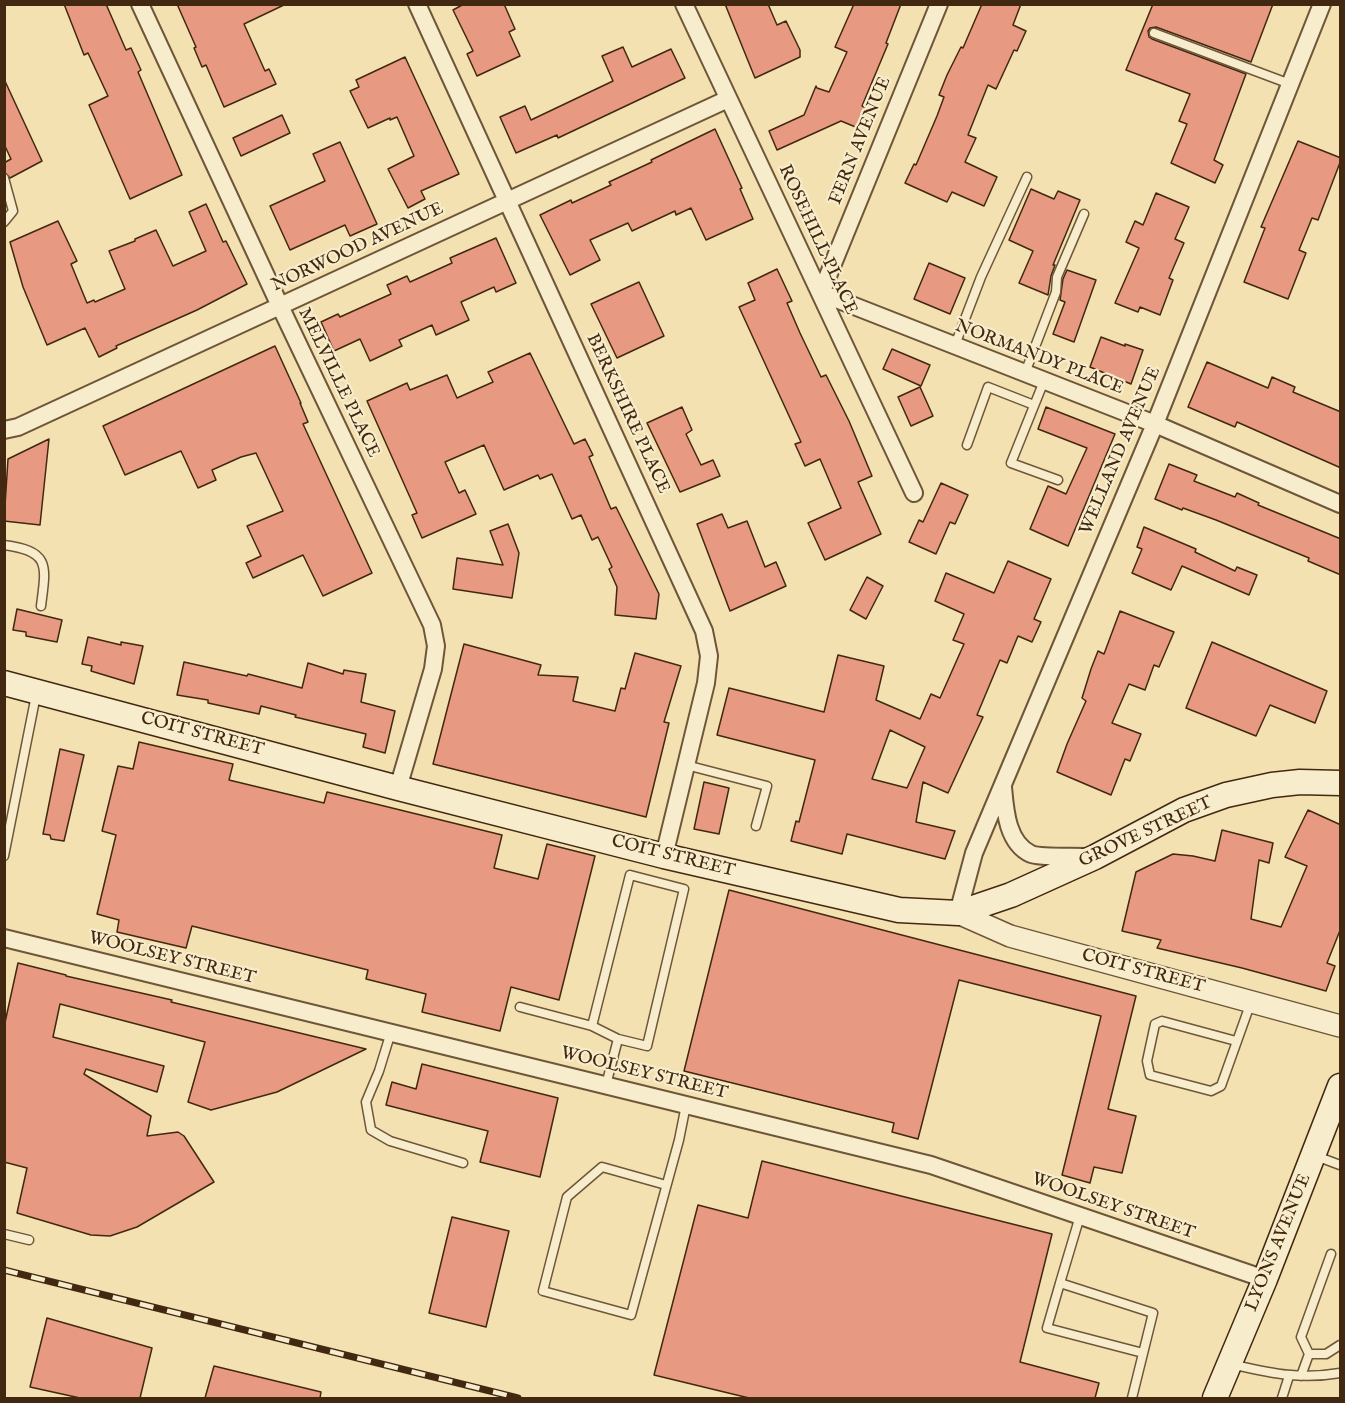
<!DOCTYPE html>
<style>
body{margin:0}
#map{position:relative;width:1345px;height:1403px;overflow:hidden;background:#f3e1b1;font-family:"IM FELL English",serif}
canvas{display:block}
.frame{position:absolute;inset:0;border:6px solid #422811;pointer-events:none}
</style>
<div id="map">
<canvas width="1345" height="1403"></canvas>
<div class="frame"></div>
</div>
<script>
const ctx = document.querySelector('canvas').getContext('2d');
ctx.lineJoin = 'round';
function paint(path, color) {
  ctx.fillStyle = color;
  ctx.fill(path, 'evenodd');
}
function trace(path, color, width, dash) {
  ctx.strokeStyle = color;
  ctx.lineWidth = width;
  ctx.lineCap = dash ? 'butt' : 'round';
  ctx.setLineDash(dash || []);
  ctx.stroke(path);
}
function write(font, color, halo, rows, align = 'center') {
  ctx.font = font + ' "IM FELL English",serif';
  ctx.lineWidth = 4.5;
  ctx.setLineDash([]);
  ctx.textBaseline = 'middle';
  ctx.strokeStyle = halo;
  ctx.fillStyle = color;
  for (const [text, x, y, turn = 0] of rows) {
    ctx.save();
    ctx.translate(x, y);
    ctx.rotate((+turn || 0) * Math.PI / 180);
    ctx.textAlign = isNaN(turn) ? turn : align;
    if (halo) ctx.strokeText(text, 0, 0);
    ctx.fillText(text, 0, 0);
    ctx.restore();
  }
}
const building = new Path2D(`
 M64,4H106L126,50L131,48L141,70L138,72L182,175L130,199L89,105L108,96L88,53L84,55Z
 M177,4H286L244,24L265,71L269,69L276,84L224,107L206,65L202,67L194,48L196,47Z
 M464,4H504L515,29L509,32L520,56L477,76L467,54L473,51L453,10Z
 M725,4H768L777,25L786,21L800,50V57L755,78Z
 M854,4H901L886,43L888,44L862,106L867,108L858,128L841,121L777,150L769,131L804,115L816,86L817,88L829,92L847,52L835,47Z
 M982,4H1021L1013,25L1026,31L1017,51L1014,50L996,89L988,85L968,135L976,138L965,162L997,177L984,206L952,192L947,202L905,183L914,164L916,165L937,116L944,97L939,95L947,75L961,47L963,48Z
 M1153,4H1273L1251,62L1156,27L1150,28L1148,31L1149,37L1152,39L1246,74L1214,160L1223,165L1215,183L1171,163L1187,124L1179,121L1190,94L1126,70Z
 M623,47L632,67L671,49L685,78L558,138L557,135L516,153L500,117L525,106L531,120L613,81L602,56Z
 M405,57L459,174L421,191L425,199L408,208L388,169L414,156L397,117L390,120V118L368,128L350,91L359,87L356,80Z
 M4,79L42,161L10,178L4,172V163L11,159L4,144Z
 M282,115L290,133L241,156L233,138Z
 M715,129L742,188L740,189L753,219L706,240L691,208L676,215L675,211L632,231L628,223L590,240L600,260L570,275L540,215L571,200L572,203L611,185L609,182L652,162L651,160Z
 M1298,141L1341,158V160L1318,220L1312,218L1299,250L1306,253L1288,299L1244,282L1265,228L1261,227Z
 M340,142L377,224L350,236L345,225L290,250L270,206L325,181L313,154Z
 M1031,189L1054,199L1058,191L1080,200L1053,265H1055L1051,276L1048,295L1019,283L1033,251L1009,240Z
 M1156,193L1189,207L1175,239L1184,243L1169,278L1173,280L1160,315L1140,307L1138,312L1115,303L1139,248L1126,242L1135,221L1143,225Z
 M206,204L223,242L226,241L247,284L197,310L116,346L117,348L99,357L85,328L47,345L23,287L10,242L58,221L77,261L71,264L87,303L94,300L95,302L125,289L109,251L135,241V239L156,230L173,266L206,251L189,212Z
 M496,238L516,283L496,292L494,287L461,302L469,320L436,335L432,325L399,340L402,346L370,361L360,339L334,351L321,322L338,314L340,317L391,294L387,285L407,276L410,282L452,263L450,258Z
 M929,263L965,278L950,314L914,299Z
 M777,269L792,301L787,303L800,333L821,377L826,375L849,421L872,476L858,482L881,534L825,560L808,523L841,508L820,459L805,466L795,444L801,442L739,307L755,300L748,283Z
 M1067,270L1096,280L1074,342L1053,334L1065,302L1060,300L1063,279Z
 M639,282L664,336L617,358L591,304Z
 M1101,337L1125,346V344L1143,350L1131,384L1090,367Z
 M275,346L301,403H300L308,422L303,424L372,573L323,596L303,555L253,578L246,563L261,556L247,526L283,511L256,453L241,457L212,470L216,480L198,488L181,451L125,475L103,426Z
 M892,349L930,365L921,386L883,369Z
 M530,353L574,444L585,439L593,455L589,457L611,509L616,507L659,594L656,619L615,615L617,587L609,569L612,567L598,537L592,540L581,515L572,519L552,474L540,479L538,475L504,490L484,445L445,462L459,493L465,490L476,514L422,538L412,515L417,513L367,401L407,383L410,390L447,375L457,398L493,382L488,372Z
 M1207,362L1268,388L1272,377L1295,387L1293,392L1341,412V468L1237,422L1235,427L1188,407Z
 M920,387L933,416L911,426L898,397Z
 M682,407L692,430L686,434L701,465L713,460L720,476L680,492L647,423Z
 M1046,407L1115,434L1068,546L1030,529L1048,486L1066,494L1087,448L1038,429Z
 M49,439L40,525L4,521L8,459Z
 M1169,464L1197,475L1194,481L1235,497L1237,493L1259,503L1258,505L1341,539V575L1308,561L1309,558L1216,520L1183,508L1182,510L1155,499Z
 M941,483L968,495L955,524L950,522L936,554L909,542L919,520L923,522Z
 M722,514L728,528L747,521L765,567L776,562L786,586L730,611L697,524Z
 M508,524L519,553L512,598L453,589L457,558L503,565L490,531Z
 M1144,527L1196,549L1195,552L1235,571L1237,567L1257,575L1249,595L1182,566L1171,590L1132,573L1142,549L1137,547Z
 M1008,561L1051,579L1034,619L1041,622L1032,642L1018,636L1007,663L1000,660L977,715L983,717L948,793L923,782L916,822L955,831L945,859L847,834L842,854L791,841L796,821L799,822L815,760L717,735L729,688L824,712L838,655L884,666L876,700L920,719L931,694L940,698L964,644L953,640L964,614L935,601L946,573L994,593ZM890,730L925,747L907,788L872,779Z
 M867,577L883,586L866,619L850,610Z
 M17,609L62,620L57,642L26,636V632L13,630Z
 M1120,611L1174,632L1159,667L1154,665L1145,690L1129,684L1112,723L1141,734L1130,761L1125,759L1111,795L1057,772L1067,744L1086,701L1082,698L1091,669L1098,651L1104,654Z
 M88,637L121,645V642L143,646L134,684L91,671L92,666L82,664Z
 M1212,642L1327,691L1315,723L1270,705L1256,736L1186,708Z
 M464,644L541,665L538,675L578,677L573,701L615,711L621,688L625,689L635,653L681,666L664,722L669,723L646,817L433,764Z
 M184,662L247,676L248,674L302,688L308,663L343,674L344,670L366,674L361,702L395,711L385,753L363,747L366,734L295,717L296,715L261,706L259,714L208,703V700L177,695Z
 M139,742L233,764L229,780L324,803L327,792L502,835L494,868L538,879L547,844L595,856L559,1000L511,987L500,1031L422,1012L426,994L366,979L368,970L192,926L186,948L117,932L119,920L97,914L116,835L102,831L118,766L133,769Z
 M60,749L84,755L64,841L51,839L50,835L43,834Z
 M704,782L729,788L719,834L694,829Z
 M1308,810L1341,825V928L1327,963L1335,966L1326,991L1242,968L1157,948L1161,940L1122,931L1136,872L1173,854L1193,856L1215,861L1222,830L1273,843L1269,863L1259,860L1251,919L1281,927L1307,866L1285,857Z
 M729,890L1136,996L1108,1109L1136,1116L1122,1173L1094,1167L1090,1183L1062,1175L1101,1016L959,980L918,1139L892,1132L894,1123L684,1071Z
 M18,963L66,975V976L172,1000L171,1002L366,1049L277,1092L211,1110L188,1102L205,1042L60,1004L53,1037L164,1066L157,1092L86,1069L84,1074L151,1116L147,1136L178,1132L184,1136L214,1182L137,1227L110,1236L91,1235L17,1213L27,1168L4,1162V1027Z
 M422,1064L558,1098L540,1177L480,1162L488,1131L386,1105L392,1082L416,1089Z
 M762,1161L1052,1234L1020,1362L1099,1383L1095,1398H749L654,1375L698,1205L748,1218Z
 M452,1217L509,1231L486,1327L429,1313Z
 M47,1318L152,1348L140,1398H80L30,1387Z
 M214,1366L321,1392L320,1398H205Z`);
paint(building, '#e79981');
trace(building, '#422811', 1.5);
const service = new Path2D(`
 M1154,33L1290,84
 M4,178L13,211L4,222
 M955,345L981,277L1027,177
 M1025,373L1056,292L1057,277L1084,214
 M1044,381L1011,463L1058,480
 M967,445L988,387L1034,405
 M4,545C51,551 46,566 41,606
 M686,765L767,786L756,826
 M4,856L36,695
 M630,875L684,889L647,1046L618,1039L592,1026Z
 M520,1007L592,1026
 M391,1032L379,1071L366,1102L371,1130L390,1141L463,1163
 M1236,1041L1162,1021L1155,1024L1147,1061L1150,1075L1211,1091L1221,1086L1251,1002
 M606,1085L618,1039
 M1316,1156L1340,1165
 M666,1185L602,1167L567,1197L543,1291L631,1315L679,1140L686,1105
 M1080,1216L1060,1283L1153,1313L1132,1398
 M4,1234L29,1240
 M1060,1283L1047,1328L1143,1353
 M1309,1354L1301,1337L1331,1254
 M1230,1364C1271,1373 1299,1380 1340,1373
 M1301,1376L1309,1354H1326L1340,1345
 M1282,1398L1289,1376`);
const minor = new Path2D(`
 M140,4L280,306L432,625L436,646L433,669L398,788
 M417,4L704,631L709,656L706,683L664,856
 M684,4L914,493
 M939,4L821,293L1155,424L1340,504
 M4,430L18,427L728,99
 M1003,787C1005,810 1007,843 1031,854C1040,858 1077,856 1088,857
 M958,913L974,853L1155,424L1322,4
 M4,938L931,1165L1265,1279`);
const tertiary = new Path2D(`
 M958,913L1010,936L1340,1026`);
const secondary = new Path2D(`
 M4,683L398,788L664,856L899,910L958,913L1011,895L1095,857L1184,810L1226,795L1272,785L1300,782L1340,783
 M1215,1398L1265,1279L1340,1086`);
trace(service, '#6e5639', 11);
trace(minor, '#6e5639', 20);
trace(tertiary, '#6e5639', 24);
trace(secondary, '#422811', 27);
trace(service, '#f7eccc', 8);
trace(minor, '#f7eccc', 16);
trace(tertiary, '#f7eccc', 21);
trace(secondary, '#f7eccc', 24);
const rail = new Path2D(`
 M4,1270L518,1398`);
trace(rail, '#422811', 7);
trace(rail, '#f7eccc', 4.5, [14]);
write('18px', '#422811', '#f7eccc', [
 ["FERN AVENUE",861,141,-68],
 ["ROSEHILL PLACE",817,240,65],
 ["NORWOOD AVENUE",358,248,-25],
 ["NORMANDY PLACE",1039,358,21],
 ["MELVILLE PLACE",338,383,64],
 ["BERKSHIRE PLACE",627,414,65],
 ["WELLAND AVENUE",1121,451,-67],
 ["COIT STREET",202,735,15],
 ["GROVE STREET",1146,833,-25],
 ["COIT STREET",673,857,14],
 ["WOOLSEY STREET",172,959,14],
 ["COIT STREET",1143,972,15],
 ["WOOLSEY STREET",644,1074,14],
 ["WOOLSEY STREET",1113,1207,19],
 ["LYONS AVENUE",1279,1243,-68]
]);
</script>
